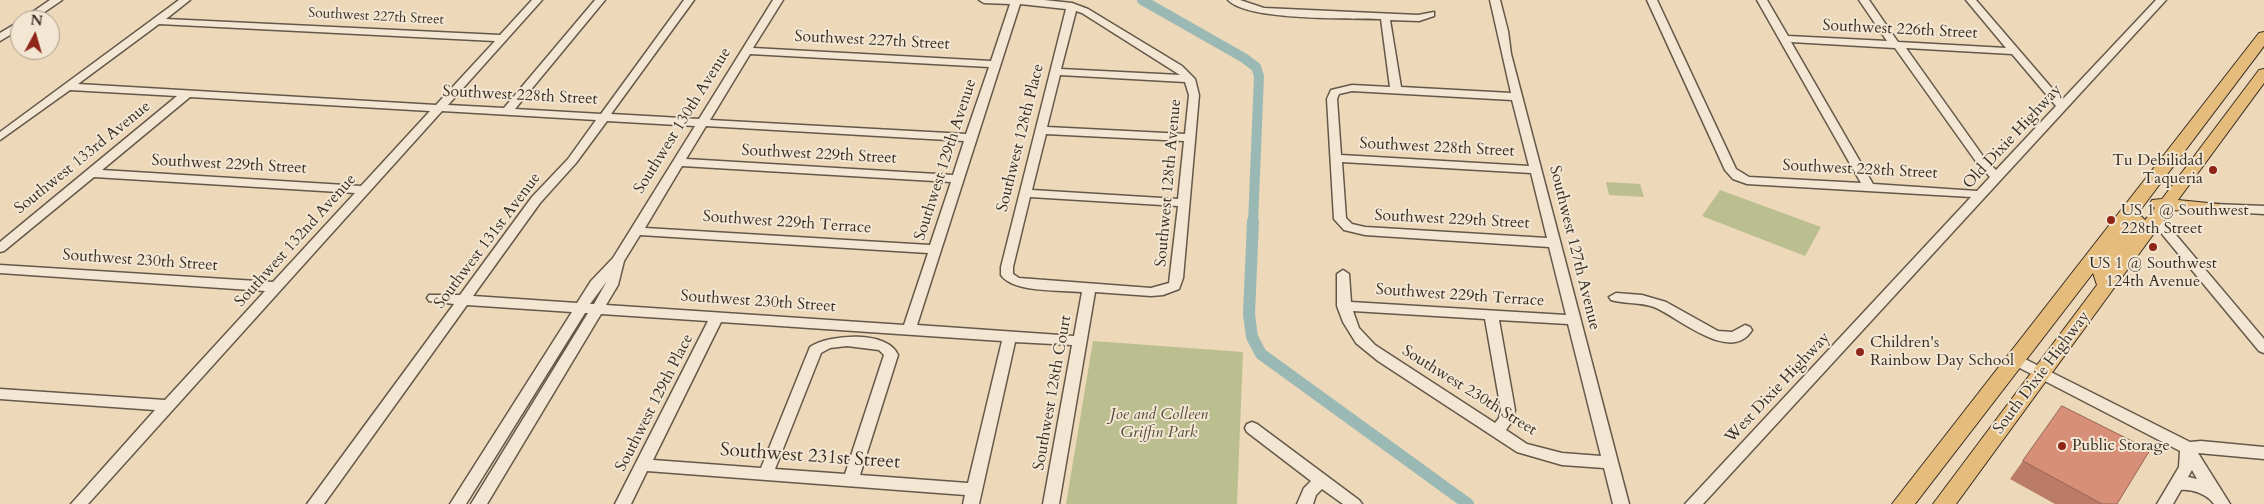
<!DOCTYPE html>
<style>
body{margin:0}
#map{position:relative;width:2264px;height:504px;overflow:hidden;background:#edd8b9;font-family:Cardo,serif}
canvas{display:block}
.north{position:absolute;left:10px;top:10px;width:50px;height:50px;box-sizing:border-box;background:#f3e6d2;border:1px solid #a79c8c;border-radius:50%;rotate:6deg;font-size:14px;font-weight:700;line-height:20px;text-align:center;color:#362e24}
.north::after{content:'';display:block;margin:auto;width:18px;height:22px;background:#8f2418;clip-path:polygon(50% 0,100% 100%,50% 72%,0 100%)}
</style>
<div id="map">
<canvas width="2264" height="504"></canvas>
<div class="north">N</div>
</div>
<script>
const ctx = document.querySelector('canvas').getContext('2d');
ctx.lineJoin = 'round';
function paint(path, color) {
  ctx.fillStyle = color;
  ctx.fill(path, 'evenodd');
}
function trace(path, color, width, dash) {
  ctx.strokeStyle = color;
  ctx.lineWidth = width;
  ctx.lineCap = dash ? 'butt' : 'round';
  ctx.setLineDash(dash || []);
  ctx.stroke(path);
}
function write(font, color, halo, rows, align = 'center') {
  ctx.font = font + ' Cardo,serif';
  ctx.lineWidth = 4;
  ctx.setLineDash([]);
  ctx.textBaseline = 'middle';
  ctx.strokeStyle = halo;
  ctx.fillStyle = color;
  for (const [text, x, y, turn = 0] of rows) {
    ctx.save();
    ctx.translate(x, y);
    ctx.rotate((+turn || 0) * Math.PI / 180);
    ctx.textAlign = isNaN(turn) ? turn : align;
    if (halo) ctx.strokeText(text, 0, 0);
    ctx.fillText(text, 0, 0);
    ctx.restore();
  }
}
paint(new Path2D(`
 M1606,182L1640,184L1644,197L1609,195Z
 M1720,190L1821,227L1805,256L1702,216Z
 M1093,341L1243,352L1237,504H1066Z`), '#bbbe8e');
trace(new Path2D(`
 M1142,0L1244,58L1256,67L1259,76L1253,223`), '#9ab9b4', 10);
trace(new Path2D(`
 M1253,221L1249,314L1252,337L1261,354L1468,504`), '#9ab9b4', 12);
const minor = new Path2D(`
 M50,0H62L33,20H21Z
 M179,0H190L166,19L500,35L532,0H542L448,105L504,108L595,0H605L515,109L601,114L684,0H694L611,114L699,119L773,0H783L753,48L991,61L1010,4L984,3L979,0H1044L1072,3L1088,9L1182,66L1195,79L1199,95L1183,278L1179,289L1163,295L1151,296L1095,292L1059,504H1043L1072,345L1015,342L979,504H963L965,495L647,471L631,504H615L708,321L601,314L487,504H471L588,313H585L466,504H450L572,312L467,305L324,504H307L454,304L429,301L427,298L429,295H460L532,197L568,159L596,120L442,111L88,504H71L155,410L0,399V389L165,400L265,291L0,273V265L273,282L355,193L94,177L4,251L0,252V242L177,96L70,90L0,140V132ZM1020,4L1066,9L1001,267V275C1013,293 1061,290 1082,292L1074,336L917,325ZM1076,11L1082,13L1180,75L1061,69ZM159,24L495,41L436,105L78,84ZM750,54L989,67L966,134L710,120ZM1060,75L1185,82L1189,95L1185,134L1047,127ZM190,97L430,111L361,186L102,170ZM607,121L695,126L613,258L591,281L577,303L473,296L540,203L576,163ZM706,126L964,141L953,175L686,159ZM1046,134L1184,141L1178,199L1032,190ZM682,166L951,182L930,245L645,228ZM1030,197L1178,206L1169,283L1151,288L1019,278L1013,274V267ZM640,235L928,253L904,325L606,305L618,285L624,261ZM607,281L594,304H590ZM721,322L1002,341L968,483L860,475L898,355C888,330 829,334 810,347L761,468L653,460ZM847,346L879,350L884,355L845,474L775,469L821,353L830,348Z
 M1228,0H1240L1264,8L1418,15L1434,12V16L1419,21L1390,20L1401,87L1511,93L1490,0H1500L1508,31L1511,54L1629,504H1613L1604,468L1562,465L1517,452L1378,361L1356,343L1343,322L1337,306V274L1343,270L1349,274L1351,302L1566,315L1549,247L1365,235L1344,230L1334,219L1327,99L1331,90L1352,85L1390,87L1381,19C1349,18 1248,21 1228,0ZM1352,91L1512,100L1529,166L1341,155L1337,99L1339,94ZM1342,162L1531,173L1547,238L1365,227L1352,224L1346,218ZM1353,311L1485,319L1501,410L1499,418L1495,423L1375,345L1359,328ZM1499,320L1568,324L1601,456L1562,453L1527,444L1506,430L1513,420L1515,410Z
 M1647,0H1657L1736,169L1749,177L1861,183L1757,0H1767L1788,36L1887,41L1859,0H1869L1898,42L2006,48L1966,0H1976L2062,100L2156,0H2166L1703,504H1685L1971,197L1747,184L1733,179L1725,170ZM1791,42L1895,48L1977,163L1990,177L1977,191L1873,184ZM1906,48L2012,54L2056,106L1996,170L1985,159Z
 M20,21V29L0,41V33Z
 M2213,204L2264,206V214L2209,211L2207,208Z
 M2156,215L2160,216L2264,339V353L2259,351L2152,222L2150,219L2152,216Z
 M1616,293L1642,295L1666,302L1718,331L1732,332L1745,325L1750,327L1752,330C1731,365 1677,316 1654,307C1640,302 1625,304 1611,300L1609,297Z
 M2017,355L2190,442L2201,441L2264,447V459L2198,453L2230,504H2214C2207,494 2192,489 2181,490L2173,504H2157L2179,467L2180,451L2012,364L2010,360L2012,356ZM2192,470L2197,479L2188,477Z
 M1252,422L1257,424L1359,500L1362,504H1343L1322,489L1316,495L1313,504H1297L1304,488L1311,481L1247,432L1245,428L1247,424Z`);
const highway = new Path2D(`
 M2264,32V46L2138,213L2145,220L2155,208L2150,204L2152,200L2162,199L2259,70L2264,69V83L2178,200L2219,204L2221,208L2219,212L2213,213L2171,210L1956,504H1933L2097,285L2093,273L1915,504H1892L2259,33Z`);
trace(minor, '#645849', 3);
trace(highway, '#362e24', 2);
paint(minor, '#f3e6d2');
paint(highway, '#e6bc7c');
paint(new Path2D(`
 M2062,406L2117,504H2055L2010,479Z`), '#ba7b67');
const building = new Path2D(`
 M2062,406L2150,450L2117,504H2102L2023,461Z`);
paint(building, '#d88f78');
trace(building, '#976454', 1);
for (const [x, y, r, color] of [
 [2213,170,5,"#8f2418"],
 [2111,220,5,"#8f2418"],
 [2153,247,5,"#8f2418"],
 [1860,352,5,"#8f2418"],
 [2062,446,5,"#8f2418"]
]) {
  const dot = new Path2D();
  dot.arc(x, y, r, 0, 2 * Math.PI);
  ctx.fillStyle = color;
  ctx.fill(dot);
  trace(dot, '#f3e6d2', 2);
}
write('14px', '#362e24', '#f3e6d2', [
 ["Southwest 227th Street",376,17,3]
]);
write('16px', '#362e24', '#f3e6d2', [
 ["Southwest 226th Street",1900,30,3],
 ["Southwest 227th Street",872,41,3],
 ["Southwest 228th Street",520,96,3],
 ["Southwest 130th Avenue",683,121,-58],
 ["Old Dixie Highway",2013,137,-47],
 ["Southwest 128th Place",1021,138,-76],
 ["Southwest 228th Street",1437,148,3],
 ["Southwest 229th Street",819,155,3],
 ["Southwest 133rd Avenue",83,158,-39],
 ["Southwest 129th Avenue",946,160,-72],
 ["Southwest 229th Street",229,165,3],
 ["Southwest 228th Street",1860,170,3],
 ["Southwest 128th Avenue",1169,183,-85],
 ["Southwest 229th Street",1452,220,3],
 ["Southwest 229th Terrace",787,223,4],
 ["Southwest 132nd Avenue",296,241,-48],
 ["Southwest 131st Avenue",488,241,-53],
 ["Southwest 127th Avenue",1574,248,76],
 ["Southwest 230th Street",140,261,4],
 ["Southwest 229th Terrace",1460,296,4],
 ["Southwest 230th Street",758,302,4],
 ["South Dixie Highway",2042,373,-53],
 ["West Dixie Highway",1778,388,-47],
 ["Southwest 230th Street",1469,391,32],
 ["Southwest 128th Court",1053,393,-80],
 ["Southwest 129th Place",655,403,-63]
]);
write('16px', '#362e24', '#f3e6d2', [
 ["Tu Debilidad",2203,161,"right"],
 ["Taqueria",2203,179,"right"],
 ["US 1 @ Southwest",2121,211],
 ["228th Street",2121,229],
 ["US 1 @ Southwest",2153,264,"center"],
 ["124th Avenue",2153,282,"center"],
 ["Children's",1870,343],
 ["Rainbow Day School",1870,361],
 ["Public Storage",2072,446]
], 'left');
write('italic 16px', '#514b39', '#f3e6d2', [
 ["Joe and Colleen",1159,415],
 ["Griffin Park",1159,433]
]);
write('19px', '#362e24', '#f3e6d2', [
 ["Southwest 231st Street",810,457,4]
]);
</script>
